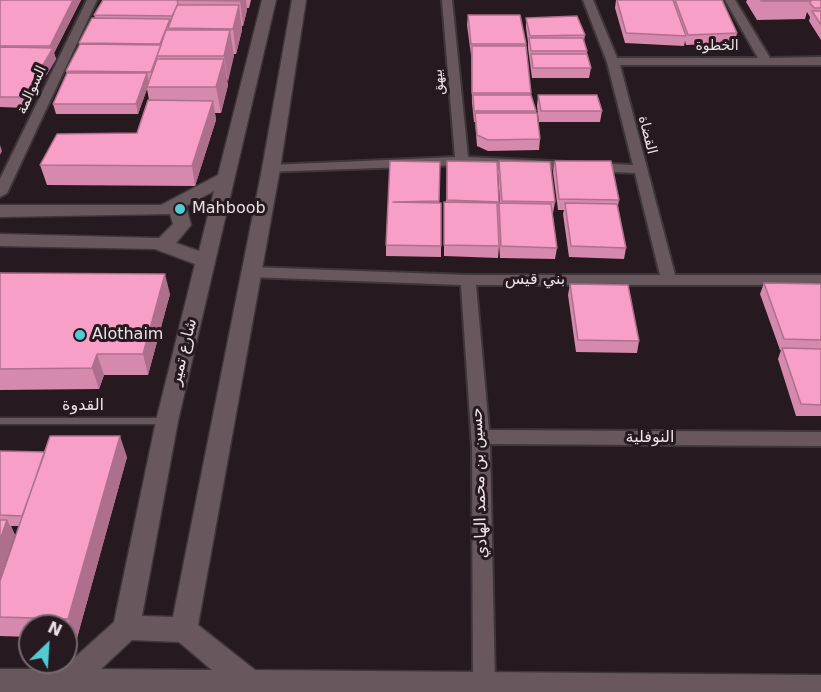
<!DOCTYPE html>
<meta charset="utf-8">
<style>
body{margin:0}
#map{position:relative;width:821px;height:692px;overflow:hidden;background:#26191f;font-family:"DejaVu Sans",sans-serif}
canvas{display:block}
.north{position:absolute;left:18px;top:614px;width:60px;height:60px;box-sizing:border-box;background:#26191f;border:2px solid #75696f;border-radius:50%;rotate:25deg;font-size:16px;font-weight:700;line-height:24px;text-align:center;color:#ece2e6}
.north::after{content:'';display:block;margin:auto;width:21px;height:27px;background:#51ccd3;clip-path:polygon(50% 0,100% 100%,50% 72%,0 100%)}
</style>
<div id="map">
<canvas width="821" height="692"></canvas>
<div class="north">N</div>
</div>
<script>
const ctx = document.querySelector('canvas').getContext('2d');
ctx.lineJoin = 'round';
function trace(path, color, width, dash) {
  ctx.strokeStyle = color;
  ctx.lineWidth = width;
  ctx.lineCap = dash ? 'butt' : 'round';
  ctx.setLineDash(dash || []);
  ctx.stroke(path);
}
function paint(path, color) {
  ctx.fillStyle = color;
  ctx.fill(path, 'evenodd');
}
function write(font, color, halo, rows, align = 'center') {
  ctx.font = font + ' "DejaVu Sans",Vazirmatn,sans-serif';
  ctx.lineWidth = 6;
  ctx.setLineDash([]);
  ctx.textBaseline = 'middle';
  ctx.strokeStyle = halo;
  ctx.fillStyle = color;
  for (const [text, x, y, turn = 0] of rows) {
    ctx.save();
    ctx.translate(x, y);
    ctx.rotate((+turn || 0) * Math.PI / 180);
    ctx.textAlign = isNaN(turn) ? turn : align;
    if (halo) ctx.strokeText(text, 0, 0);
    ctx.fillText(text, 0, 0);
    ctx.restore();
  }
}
const service = new Path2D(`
 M0,418H166L169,419L170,421L169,423L166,424H0Z`);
const minor = new Path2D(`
 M87,0H97L7,193L0,197V179Z
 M442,0H452L468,157L633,165L607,62L583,0H593L617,58H758L725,0H735L770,58L821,57V65H620L675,275H821V285H476L489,430L821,432V446L490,444L495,685L492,692H476L473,685L472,447L461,285L250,277L242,272L250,267L468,275H660L635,173L462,165L266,172V166L271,165L455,157Z`);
const tertiary = new Path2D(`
 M262,0H276L178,421L142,616L173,617L262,169L292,0H306L280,169L198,625L255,670L821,675V692H0V669H62L114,622L156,421L195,264L155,249L0,246V234L159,238L173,224L170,214L0,217V205H161L218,175ZM214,191L199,251L176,243L191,225L186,206ZM132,640L179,642L212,670L101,669Z`);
trace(service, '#3f363a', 3);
trace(minor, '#3f363a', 4);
trace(tertiary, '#3f363a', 3);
paint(service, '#68585e');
paint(minor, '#68585e');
paint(tertiary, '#68585e');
paint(new Path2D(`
 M0,0H81L54,53L56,59L27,108L0,107Z
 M103,0H251L249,8H247V10L243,26H242V30L236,54H234L227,82L228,85L221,113H215L216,120L195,186L47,185L40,165L137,133L149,100L147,89L138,114H56L53,104L67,74L66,71L80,44L79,43L95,18L94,15Z
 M616,0H673L674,2V0H722L737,33L735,43L686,45L685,41L684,46L625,43L615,8Z
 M747,0H821V40L809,21L810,17L807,12L805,19L757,20L746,2Z
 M468,15L526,44L531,95L536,111L540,139L539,150L488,151L477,146L475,122H474L472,103L471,55L467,25Z
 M526,18L585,35L584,41L591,68L589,78H532L528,48V42L526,28Z
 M538,95L602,111L600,122H539L537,106Z
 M447,161L497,162L499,203H500L498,172L499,161L555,202L553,213H552L557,248L555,259L500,258L497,213L499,246L498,258L444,256V202H446Z
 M555,161L619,200L618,206L626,248L624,259L569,257L563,214L564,210H558L553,172Z
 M440,162L439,203H441V257L386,256V245Z
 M0,273L170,294L148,375H104L99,389L0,390Z
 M764,283L821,284V416H796L778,359L781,350H780L760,294Z
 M570,284L639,341L637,353L576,352L568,295Z
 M0,451L127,457L77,638H66V626H30V637L0,636V581L19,526H11L15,535L0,579Z`), '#d589ac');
paint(new Path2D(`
 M73,0H81L54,53L56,59L27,108L24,97L51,51L50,46Z
 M240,0H246L247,10L243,26Z
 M239,5L242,30L236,54L233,29Z
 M230,30L234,56L228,82L224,56Z
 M224,59L228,85L221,113L216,87Z
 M147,73L149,83L147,87V89L138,114L136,104Z
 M213,101L216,120L195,186L192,166Z
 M0,145L2,151L0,155Z
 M165,274L170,294L148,375L143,354Z
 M97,354L104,375L99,389L92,368Z
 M120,436L127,457L77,638L68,619Z
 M7,520L15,535L0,579V540Z`), '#ae6f8c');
const building = new Path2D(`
 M0,0H73L50,46H0Z
 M103,0H177L178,4L172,16L94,15Z
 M177,0H240V1Z
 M617,0H673L686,36L626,33Z
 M675,0H722L737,33L688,35Z
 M761,0H810L811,1H761Z
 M810,0H821V8H814L810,3Z
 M177,5H239L233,29L168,28Z
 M812,11H821V25Z
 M468,15H520L526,44H471Z
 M577,16L585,35L530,36L526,18Z
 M92,18L170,19L160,44L79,43Z
 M166,30H230L224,56H157Z
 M529,38H583L587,51H531Z
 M80,44L161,45L151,72L66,71Z
 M472,46H526L531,93H472Z
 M0,47L53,48L24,97H0Z
 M531,54H587L591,68H533Z
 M157,59H224L216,87H147Z
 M67,73H147L136,104H53Z
 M473,95H531L536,111H474Z
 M538,95H597L602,111H541Z
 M148,100L213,101L192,166L40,165L57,134L137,133Z
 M475,113H537L540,139L488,140L477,135Z
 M390,161L440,162L439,201L393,202L441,203V246L386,245Z
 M447,161L497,162L499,202L447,200Z
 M499,161L550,162L555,202L502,201Z
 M555,161H611L619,200L559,199Z
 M444,202L497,203L499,246L444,245Z
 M499,203L551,204L557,248L501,246Z
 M565,203L617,204L626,248L571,246Z
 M0,273L165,274L143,354H97L92,368L0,369Z
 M764,283L821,284V340L784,339Z
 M570,284L628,285L639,341L578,340Z
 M782,348L821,349V405L801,404Z
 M50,436H120L68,619L0,617V581Z
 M0,451L45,452L22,516L0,515Z
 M0,520H7L0,540Z`);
paint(building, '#f89fc8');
trace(building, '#ae6f8c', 1.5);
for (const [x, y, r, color] of [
 [180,209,6,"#51ccd3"],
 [80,335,6,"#51ccd3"]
]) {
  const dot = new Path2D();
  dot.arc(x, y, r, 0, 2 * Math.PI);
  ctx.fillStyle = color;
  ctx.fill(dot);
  trace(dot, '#26191f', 2);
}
write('14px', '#ece2e6', '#26191f', [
 ["الخطوة",717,46],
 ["بيهق",439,82,-95],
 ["السوالمة",32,90,-65],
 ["القضاة",647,135,76]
]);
write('16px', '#ece2e6', '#26191f', [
 ["Mahboob",192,209],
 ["Alothaim",92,335]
], 'left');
write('16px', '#ece2e6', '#26191f', [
 ["بني قيس",535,280],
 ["شارع تمير",184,352,-76],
 ["القدوة",83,406],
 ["النوفلية",650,438],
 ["حسين بن محمد الهادي",480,483,-92]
]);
</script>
